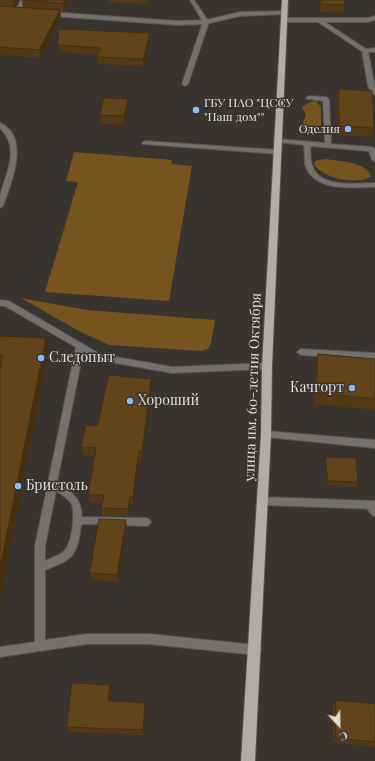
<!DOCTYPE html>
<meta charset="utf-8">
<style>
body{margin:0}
#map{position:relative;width:375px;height:761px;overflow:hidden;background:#39342f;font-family:"Playfair Display",serif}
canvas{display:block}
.north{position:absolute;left:319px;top:705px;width:40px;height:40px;-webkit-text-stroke:3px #39342f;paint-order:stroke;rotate:158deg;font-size:11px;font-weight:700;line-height:16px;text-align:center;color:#e0ddda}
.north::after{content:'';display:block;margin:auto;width:14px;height:18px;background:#e0ddda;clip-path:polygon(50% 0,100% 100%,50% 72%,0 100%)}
</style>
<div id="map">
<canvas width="375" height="761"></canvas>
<div class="north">С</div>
</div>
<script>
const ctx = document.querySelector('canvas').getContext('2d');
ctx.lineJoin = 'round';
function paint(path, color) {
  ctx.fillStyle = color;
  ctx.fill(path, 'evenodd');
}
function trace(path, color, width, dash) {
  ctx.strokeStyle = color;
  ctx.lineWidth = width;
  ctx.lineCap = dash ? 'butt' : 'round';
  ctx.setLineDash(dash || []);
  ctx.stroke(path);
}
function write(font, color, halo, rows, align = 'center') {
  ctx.font = font + ' "Playfair Display",serif';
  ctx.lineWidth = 3;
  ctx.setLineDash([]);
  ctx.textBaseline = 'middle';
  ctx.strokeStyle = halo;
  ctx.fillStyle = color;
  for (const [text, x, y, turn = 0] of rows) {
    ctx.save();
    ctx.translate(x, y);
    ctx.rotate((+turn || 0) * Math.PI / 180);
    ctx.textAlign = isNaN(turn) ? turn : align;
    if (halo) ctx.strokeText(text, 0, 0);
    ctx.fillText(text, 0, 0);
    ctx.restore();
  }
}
paint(new Path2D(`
 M316,101L321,107V124L318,129L308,131L304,129L302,125L306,115L302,107L310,102Z
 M74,152L172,160L171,164L192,166L169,301L45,292L78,182L66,181Z
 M325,159C337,161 369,162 371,177C354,185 326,179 314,165L315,161Z
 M21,298L87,310L215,320L211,343L208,349L201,351L109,345L77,330Z`), '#77531d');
const lane = new Path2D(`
 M21,0H25L20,12H16L15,11Z
 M190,0H194L209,22L188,84L185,86L182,84L203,22Z
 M365,49L368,51L375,88V95L373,94L368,86L362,51Z
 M309,96L326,97L329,99L331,144L372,147L375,149V162L372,160L369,151L310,146C311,152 310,159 312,165C320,189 356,183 375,183V187C353,187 313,193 305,164C304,158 305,151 304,145L276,142L275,141L278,139L325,143L323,101L307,99L306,98Z
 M0,123C31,137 11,184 3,206L0,208C0,204 0,200 0,196C6,172 21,149 0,128Z
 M145,141L278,150L281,152L278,154L143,144L142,143Z
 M80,344L84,347L57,482C71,491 82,499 82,517L146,518L149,519L151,522L149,525L146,526L84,524L81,525C77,556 74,559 45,570V640L87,634H149L256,645L260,646L261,650L260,654L256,655L149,644H87L0,657V647L35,642V546L76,347ZM56,491C61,494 67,498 71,503C76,512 72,544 64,551C59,556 51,558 45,561V546Z
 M301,349L375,353V359L301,355L297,352Z
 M266,431L375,440V448L266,437L263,436L262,434L263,432Z
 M263,497L375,501V509L263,505L260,504L259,501L260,498Z`);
const street = new Path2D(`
 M285,11L288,13L287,14L240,16L206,24L177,25L51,16L48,14L51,12L177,21L206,20L240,12Z
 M375,16V20L368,22H325L366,49L375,48V52H363L318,22H284L281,20L284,18H368Z
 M0,300L9,301L100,354L172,367L267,363L270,364L271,366L270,368L267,369L172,373L98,360L5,306H0Z
 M368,501L375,506V516L372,515L364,505L365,502Z`);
const primary = new Path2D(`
 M282,0H288L272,366L271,434L255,761H241L261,434L262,366Z`);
trace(lane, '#57524e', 2);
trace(street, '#57524e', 2);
trace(primary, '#57524e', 2);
paint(lane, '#73716e');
paint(street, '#73716e');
paint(primary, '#b1aca6');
paint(new Path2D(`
 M0,0H19L15,7L23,8L22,0H69L64,11H60L61,18L41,58L1,55L0,56Z
 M108,0H148L146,4L108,2Z
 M321,0H345L343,13L319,12Z
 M150,33V40L144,66L98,64L97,57L98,55L59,52L58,45Z
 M339,89L374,128L372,137L338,135V98Z
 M128,99V108L124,125L101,124L100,115Z
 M0,336L49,351L0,602Z
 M318,354L375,359V410L314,404L316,365Z
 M152,387L142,460L139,459L134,505H130L129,516H103L101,508L102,503L90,502L88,495L94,456L83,455L81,447L97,426Z
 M326,457L358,482L357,487L327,485L325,461Z
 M127,527L118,582L91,580L90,573Z
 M112,690L110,701L145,703V708L144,735L69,732L67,727Z
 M336,700L375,704V747L333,742V706Z`), '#533a16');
paint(new Path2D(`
 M14,0H19L15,8Z
 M65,0H69L64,11L63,3Z
 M60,10L61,18L41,58L39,50Z
 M150,33V40L144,66L143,59Z
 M128,99V108L124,125V116Z
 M46,338L49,351L0,602V568Z
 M151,379L152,387L142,460V452Z
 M139,451V459L134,505L133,497Z
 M130,497V505L129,516L128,509Z
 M126,520L127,527L118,582L117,575Z
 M110,685L112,690L110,706L108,701Z
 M145,703V708L144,735L143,730Z`), '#443012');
const building = new Path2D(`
 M22,0H65L63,3Z
 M321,0H345L344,5L320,4Z
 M0,6L60,10L39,50L0,47Z
 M59,29L150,33L143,59L97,57L101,48L58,45Z
 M339,89L372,91L374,128L340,126Z
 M104,98L128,99L124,116L100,115Z
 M0,336L46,338L0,568V368L3,356H0Z
 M318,354L375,359V399L317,393Z
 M109,375L151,379L142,452L139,451L133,497H130L128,509L101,508L104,495H88L96,448L81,447L86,425L97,426Z
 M326,457L356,458L358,482L328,481Z
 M99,519L126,520L117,575L90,573Z
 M72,683L110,685L108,701L145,703L143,730L67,727Z
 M336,700L375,704V742L336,738Z`);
paint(building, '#61441a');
trace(building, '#443012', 1);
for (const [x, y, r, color] of [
 [196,110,4,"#85bbfb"],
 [348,129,4,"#85bbfb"],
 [41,358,4,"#85bbfb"],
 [352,388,4,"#85bbfb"],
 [130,401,4,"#85bbfb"],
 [18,486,4,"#85bbfb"]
]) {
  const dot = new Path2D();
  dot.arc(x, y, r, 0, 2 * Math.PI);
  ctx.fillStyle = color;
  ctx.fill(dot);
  trace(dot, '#39342f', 1.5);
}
write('12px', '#e0ddda', '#39342f', [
 ["ГБУ НАО \"ЦССУ",204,103],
 ["\"Наш дом\"\"",204,117],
 ["Оделия",340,129,"right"]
], 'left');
write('14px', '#e0ddda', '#39342f', [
 ["Следопыт",49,358],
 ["Качгорт",344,388,"right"],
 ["Хороший",138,401],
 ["Бристоль",26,486]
], 'left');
write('14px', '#e0ddda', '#39342f', [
 ["улица им. 60-летия Октября",253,387,-88]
]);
</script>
